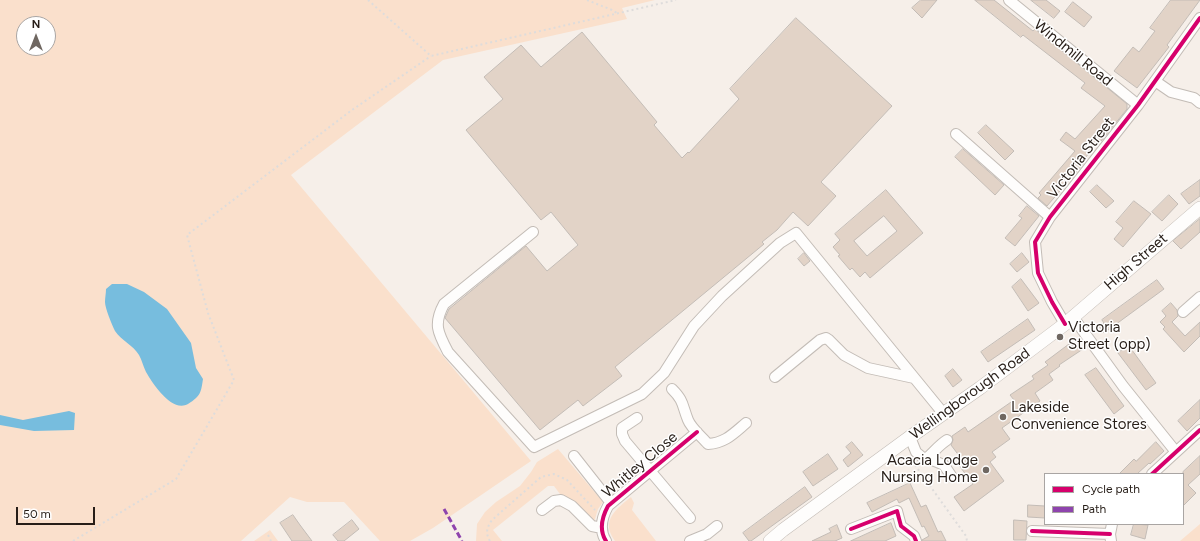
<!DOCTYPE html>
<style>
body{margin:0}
#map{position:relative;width:1200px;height:541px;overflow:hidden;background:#f6efe9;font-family:Figtree,sans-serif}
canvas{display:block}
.legend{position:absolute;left:1044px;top:473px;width:140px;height:52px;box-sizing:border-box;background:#fff;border:1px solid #a9a5a3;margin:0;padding:5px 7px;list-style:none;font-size:12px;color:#271e18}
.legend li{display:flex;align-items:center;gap:8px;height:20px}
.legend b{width:20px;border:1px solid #a9a5a3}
.north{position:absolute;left:16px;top:16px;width:40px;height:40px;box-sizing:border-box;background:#fff;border:1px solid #a9a5a3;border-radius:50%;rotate:0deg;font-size:11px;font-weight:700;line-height:16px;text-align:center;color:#271e18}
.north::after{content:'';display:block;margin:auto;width:14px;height:18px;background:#6f6761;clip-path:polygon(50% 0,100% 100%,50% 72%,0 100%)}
.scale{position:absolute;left:16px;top:507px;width:79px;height:18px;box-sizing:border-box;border:2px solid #271e18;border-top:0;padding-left:5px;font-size:12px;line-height:14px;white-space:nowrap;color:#271e18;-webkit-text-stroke:3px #fff;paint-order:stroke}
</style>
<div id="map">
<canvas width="1200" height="541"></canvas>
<ul class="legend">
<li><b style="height:5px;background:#d6006c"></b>Cycle path</li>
<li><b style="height:5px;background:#8e44ad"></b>Path</li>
</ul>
<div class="north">N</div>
<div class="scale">50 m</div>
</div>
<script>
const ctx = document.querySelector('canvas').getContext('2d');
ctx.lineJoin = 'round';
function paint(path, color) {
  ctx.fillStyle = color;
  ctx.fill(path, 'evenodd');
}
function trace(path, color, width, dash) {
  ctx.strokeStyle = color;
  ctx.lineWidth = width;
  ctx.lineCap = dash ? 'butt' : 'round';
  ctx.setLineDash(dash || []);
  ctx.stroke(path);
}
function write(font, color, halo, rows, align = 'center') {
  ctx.font = font + ' Figtree,sans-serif';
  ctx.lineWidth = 3;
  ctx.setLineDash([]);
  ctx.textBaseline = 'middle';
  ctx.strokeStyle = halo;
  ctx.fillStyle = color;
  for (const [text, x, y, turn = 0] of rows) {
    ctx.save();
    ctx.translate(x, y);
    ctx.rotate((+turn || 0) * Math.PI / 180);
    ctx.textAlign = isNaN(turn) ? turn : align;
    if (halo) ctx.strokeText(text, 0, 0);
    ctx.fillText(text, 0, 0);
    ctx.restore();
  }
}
paint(new Path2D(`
 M0,0H655L622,8L627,19L443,60L291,175L531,461L433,528L410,541H380L344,502H307L290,497L241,541H0ZM24,24H48V48H24Z
 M558,449L603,502L598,509L594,522C585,512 577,501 563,498L554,486H548L493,530L502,541H476L477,524L485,512L496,502L520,486L531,472L537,462Z
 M631,497L634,503L632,510L656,541H615C600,521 616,509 631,497Z
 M1200,524V541H1180Z
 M270,530L278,541H254Z`), '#fae0cc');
paint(new Path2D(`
 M112,284H127L144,292L167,309L191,343L196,368L203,379C201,392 201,396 188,404C172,413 153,384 146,372C143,366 142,360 139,355C133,345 121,340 115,331C112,325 105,308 105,302C105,298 106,293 106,289Z
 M69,411L75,413L74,430L34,431L0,425V415L23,420Z`), '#77bdde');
const building = new Path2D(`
 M921,0H937L922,18L912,8Z
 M975,0H994L1033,31L1035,29L1127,104V109L1101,141L1099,140L1082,162L1084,163L1047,206L1038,198L1041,195L1039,193L1075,151L1060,140L1066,132L1075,139L1105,106L1081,88L1085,83L1023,35L1021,37Z
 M1031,0H1046L1060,11L1054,18Z
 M1171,0H1200L1167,45L1169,47L1137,88L1114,71L1133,47L1139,52L1155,31L1150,28Z
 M1073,2L1092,17L1084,27L1065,12Z
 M796,18L892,106L821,182L836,196L808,226L793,212L777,230L762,242L764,244L615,367L622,376L583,406L578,400L540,430L445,318L449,309L526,246L547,271L578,245L551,212L541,220L466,130L503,99L484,77L521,45L541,67L582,32L657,122L654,125L682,158L688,152L689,153L739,99L730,89Z
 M986,125L1014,151L1005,160L978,133Z
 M963,149L1004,185L995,195L955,157Z
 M1200,180V196L1189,204L1181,194Z
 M1097,185L1114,201L1106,208L1090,192Z
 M886,190L923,233L870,278L865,272L860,277L852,268L850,270L838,256L840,255L833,247L840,240L835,234ZM884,216L897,231L867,256L854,241Z
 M1169,195L1178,204L1162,221L1152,212Z
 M1134,201L1151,214L1123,247L1114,239L1123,228L1116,222Z
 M1027,206L1039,216L1015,246L1005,238L1022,218L1019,216Z
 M1200,219V232L1181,249L1173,241Z
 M804,253L810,261L804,266L798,259Z
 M1022,253L1029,262L1017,272L1010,264Z
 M1021,279L1039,303L1028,311L1012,287Z
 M1157,280L1164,289L1104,333L1099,326L1104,323L1102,320Z
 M1171,303L1177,310L1178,316L1172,322L1185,336L1200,322V336L1184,352L1163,329L1165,327L1160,322L1166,316L1162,311Z
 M1028,319L1035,330L988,362L981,352Z
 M1077,341L1083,349L1059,365L1060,366L1049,374L1053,380L1035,393L1040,401L1002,428L1010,439L992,452L996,457L990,462L1004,481L964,511L954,497L973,484L958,464L963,461L951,445L953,440L952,436L965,427L968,432L1014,400L1010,395L1034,379L1032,376L1048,365L1045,362L1069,344L1071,346Z
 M1129,346L1156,383L1146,390L1118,353Z
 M1096,368L1124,406L1114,414L1085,375Z
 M953,369L962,380L953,387L945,376Z
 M1200,400V418L1187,431L1178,421Z
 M852,442L863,455L848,467L843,460L851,453L846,447Z
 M1156,442L1164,451L1150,464L1149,463L1137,474H1119L1134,459L1136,461Z
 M828,454L838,469L813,486L803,472Z
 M1200,456V474L1188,485L1196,493L1183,506V472Z
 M910,483L921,507L926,505L938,532L941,531L946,541H922V540L929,536L924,526L922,527L909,498L899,503L897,499L872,512L867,503Z
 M805,487L812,497L751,541H749L743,533Z
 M1028,505L1045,506V518L1028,517Z
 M293,515L300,525L312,541H292L280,523Z
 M352,520L359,529L344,541H338L333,535Z
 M1014,520L1027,521L1026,540H1014Z
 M891,523L896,536L885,541H851Z
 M1134,524L1148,525L1145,539L1131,535Z
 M837,525L842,538L835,541H812L831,532L829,529Z`);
paint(building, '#e2d3c7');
trace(building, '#c3bcb6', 1);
const minor = new Path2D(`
 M1009,0L1138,105
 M1155,81L1171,92L1194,98L1200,103
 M956,134L1050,217
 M533,232L444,304C433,324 438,333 448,352L534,447L642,394L664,373L694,326L722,296L780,243L796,233L943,413
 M1183,312L1200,297
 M1073,317L1123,386L1176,452
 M1065,324L1052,302L1038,273L1035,242L1050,217L1138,105L1200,18
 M775,377L820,340L826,338L829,340L844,355L868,368L914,378
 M672,389C684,401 682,405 688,420C691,428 702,437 708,444C725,443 733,434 746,423
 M637,418L622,428V434L625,441L690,518
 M910,437L916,452L922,457L932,460L944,465L952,477
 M574,456L611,503
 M927,458C934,452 939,445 947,440
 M1152,474L1200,430
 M542,510L554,501L561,500L572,506L592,526L602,528
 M851,529L897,511L901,526L914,536L916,541
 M1032,531L1110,534
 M606,541C599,530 602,517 608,506L697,432
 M690,541L707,534L717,526
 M1111,541L1110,534L1112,524`);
const major = new Path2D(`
 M770,541L783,530L910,437L980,388L1065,324L1200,208`);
trace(minor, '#c3bcb6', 12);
trace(major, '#c3bcb6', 14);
trace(new Path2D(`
 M368,0L431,56L676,0
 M587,0L612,10L617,13
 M915,465L966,536L967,541
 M268,535L271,541
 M73,541L176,479L234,380L208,313L187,235L352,110L431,56
 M490,541C485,533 487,527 492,520L541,477L554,474L567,480L595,510`), '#dedcdb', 2, [2, 3]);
trace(minor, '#fefdfc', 10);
trace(major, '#fefdfc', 13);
trace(new Path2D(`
 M444,509L462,541`), '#8e44ad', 3, [6, 3]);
trace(new Path2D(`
 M1065,324L1052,302L1038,273L1035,242L1050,217L1138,105L1200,18
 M1152,474L1200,430
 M851,529L897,511L901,526L914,536L916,541
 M1032,531L1110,534
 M606,541C599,530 602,517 608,506L697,432`), '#d6006c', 4);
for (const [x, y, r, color] of [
 [1060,337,4,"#6f6761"],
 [1003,417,4,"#6f6761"],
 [986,470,4,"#6f6761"]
]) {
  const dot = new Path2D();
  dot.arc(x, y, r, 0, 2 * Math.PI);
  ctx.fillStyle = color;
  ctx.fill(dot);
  trace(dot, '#fff', 1.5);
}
write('15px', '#271e18', '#fff', [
 ["Windmill Road",1073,53,39],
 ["Victoria Street",1081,158,-52],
 ["High Street",1136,262,-41],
 ["Wellingborough Road",970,394,-36],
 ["Whitley Close",640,465,-40]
]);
write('15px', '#271e18', '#fff', [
 ["Victoria",1068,328],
 ["Street (opp)",1068,345],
 ["Lakeside",1011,408],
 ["Convenience Stores",1011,425],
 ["Acacia Lodge",978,461,"right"],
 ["Nursing Home",978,478,"right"]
], 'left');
</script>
